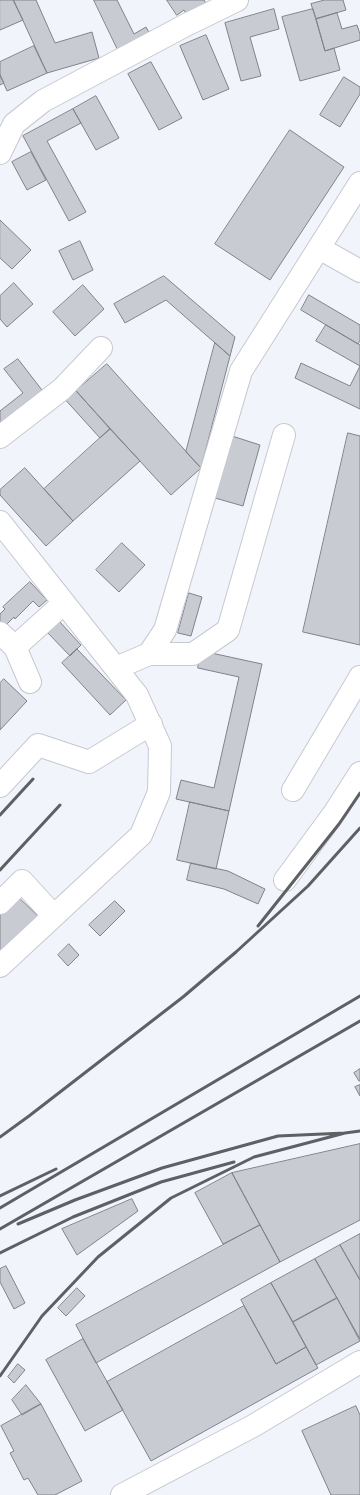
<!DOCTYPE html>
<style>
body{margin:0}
canvas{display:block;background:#f2f4fc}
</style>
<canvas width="360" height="1495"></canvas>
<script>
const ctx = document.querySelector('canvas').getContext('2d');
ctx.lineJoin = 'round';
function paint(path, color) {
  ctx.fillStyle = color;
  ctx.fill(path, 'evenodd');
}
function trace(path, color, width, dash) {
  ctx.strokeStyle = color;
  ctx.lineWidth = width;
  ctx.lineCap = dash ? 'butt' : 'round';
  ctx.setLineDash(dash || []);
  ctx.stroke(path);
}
const building = new Path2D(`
 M0,0H13L23,20L0,30Z
 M16,0H36L55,43L92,32L99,58L47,73L14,1Z
 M94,0H117L134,34L146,27L152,38L120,54Z
 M167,0H204L207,5L188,17L184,10L177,15Z
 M325,0H343L346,10L316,19L311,4Z
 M274,9L279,29L250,37L261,76L241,81L225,23Z
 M313,9L325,51L334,48L340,70L300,81L282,17Z
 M337,13L342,29L357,25L360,34V40L325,51L316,19Z
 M206,35L229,89L203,100L180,46Z
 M34,46L47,73L7,91L0,75V62Z
 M151,62L182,118L159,130L128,74Z
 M0,75L4,83L0,85Z
 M344,77L360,87V94L340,127L320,115Z
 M96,96L119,138L96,150L73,109Z
 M73,109L81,123L47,141L86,212L69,221L23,136Z
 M290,130L344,167L270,280L215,244Z
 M31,152L46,180L27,190L12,162Z
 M0,220L31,250L12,269L0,258Z
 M80,241L93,270L73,280L59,251Z
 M164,276L235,337L230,356L166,300L125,323L114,304Z
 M14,283L33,304L7,327L0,319V296Z
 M83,285L104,309L75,336L53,312Z
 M309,295L360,325V341L358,344L301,310Z
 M326,325L360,345V409L295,378L301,363L350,386L360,366L316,341Z
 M215,343L230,356L201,468L186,452Z
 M18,359L45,394L0,428V411L23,393L4,369Z
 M107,364L201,468L171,495L76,391Z
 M72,386L110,429L100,438L62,396Z
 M110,429L140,461L73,521L44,489Z
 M348,433L360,436V645L303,632Z
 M232,436L260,445L243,506L215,498Z
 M25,468L73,521L46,546L0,495V490Z
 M122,543L145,565L119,592L96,570Z
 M30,582L47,600L39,607L33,601L15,619L14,617L2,629L0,627V614L5,609L3,607Z
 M189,593L202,597L191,636L178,633Z
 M59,621L81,645L70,656L47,632Z
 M77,649L126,700L110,715L62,663Z
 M202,651L262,664L229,811L176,799L181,780L214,788L239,677L198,668Z
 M4,679L27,701L0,730V683Z
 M190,802L229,811L216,869L177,860Z
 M191,863L228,871L265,889L258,904L224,889L187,880Z
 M16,895L38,916L0,953V911Z
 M115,901L125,911L100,936L89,925Z
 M69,944L79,955L68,966L58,955Z
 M360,1069V1081H359L354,1073Z
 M360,1085V1096L355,1087Z
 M360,1144V1220L280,1262L232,1173Z
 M232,1173L260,1225L223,1244L195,1193Z
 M132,1199L138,1211L77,1255L62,1229Z
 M260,1225L280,1262L96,1363L76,1325Z
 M360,1234V1280L340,1245Z
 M340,1245L360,1280V1339L315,1259Z
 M315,1259L337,1298L293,1322L271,1283Z
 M6,1266L25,1303L14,1309L0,1282V1269Z
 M271,1283L306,1347L276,1364L241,1300Z
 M77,1288L85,1296L66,1316L58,1308Z
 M337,1298L360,1341L316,1365L293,1322Z
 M244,1306L276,1364L306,1347L318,1368L151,1461L107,1382Z
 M83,1339L123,1410L85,1431L46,1360Z
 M18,1364L25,1370L14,1383L8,1377Z
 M26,1385L41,1404L22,1415L12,1400Z
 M41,1404L82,1481L55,1495H38L28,1478L24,1480L10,1453L14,1451L1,1426Z
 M356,1406L360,1415V1495H331L302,1431Z`);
paint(building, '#c9cbd2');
trace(building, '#81838a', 1);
const minor = new Path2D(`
 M0,153L14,124L43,101L186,25L237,0
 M319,248L360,271
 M0,437L62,389L101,348
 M0,522L137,695L160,746L159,792L141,835L0,966
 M0,633L15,647L64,603
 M15,647L30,682
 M149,654H193L228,630L284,435
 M116,668L149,654L165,630L241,371L360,183
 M0,786L38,745L89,762L151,724
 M293,790L360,677
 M285,880L335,812L360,773
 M0,903L22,881L54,916
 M122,1495L253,1426L360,1362`);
trace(minor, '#c7c9d1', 24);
trace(minor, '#fff', 22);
trace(new Path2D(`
 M0,815L33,779
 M0,870L60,805
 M258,926L339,824L360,793
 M0,1137L29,1116L183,997L236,952L308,886L360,828
 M0,1196L56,1169
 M0,1208L360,996
 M18,1224L75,1200L162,1168L278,1136L345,1133L360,1131
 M0,1229L360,1021
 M0,1253L73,1217L161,1182L234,1162
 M0,1376L42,1316L98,1257L171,1198L254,1157L345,1133`), '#5e6064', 3);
</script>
